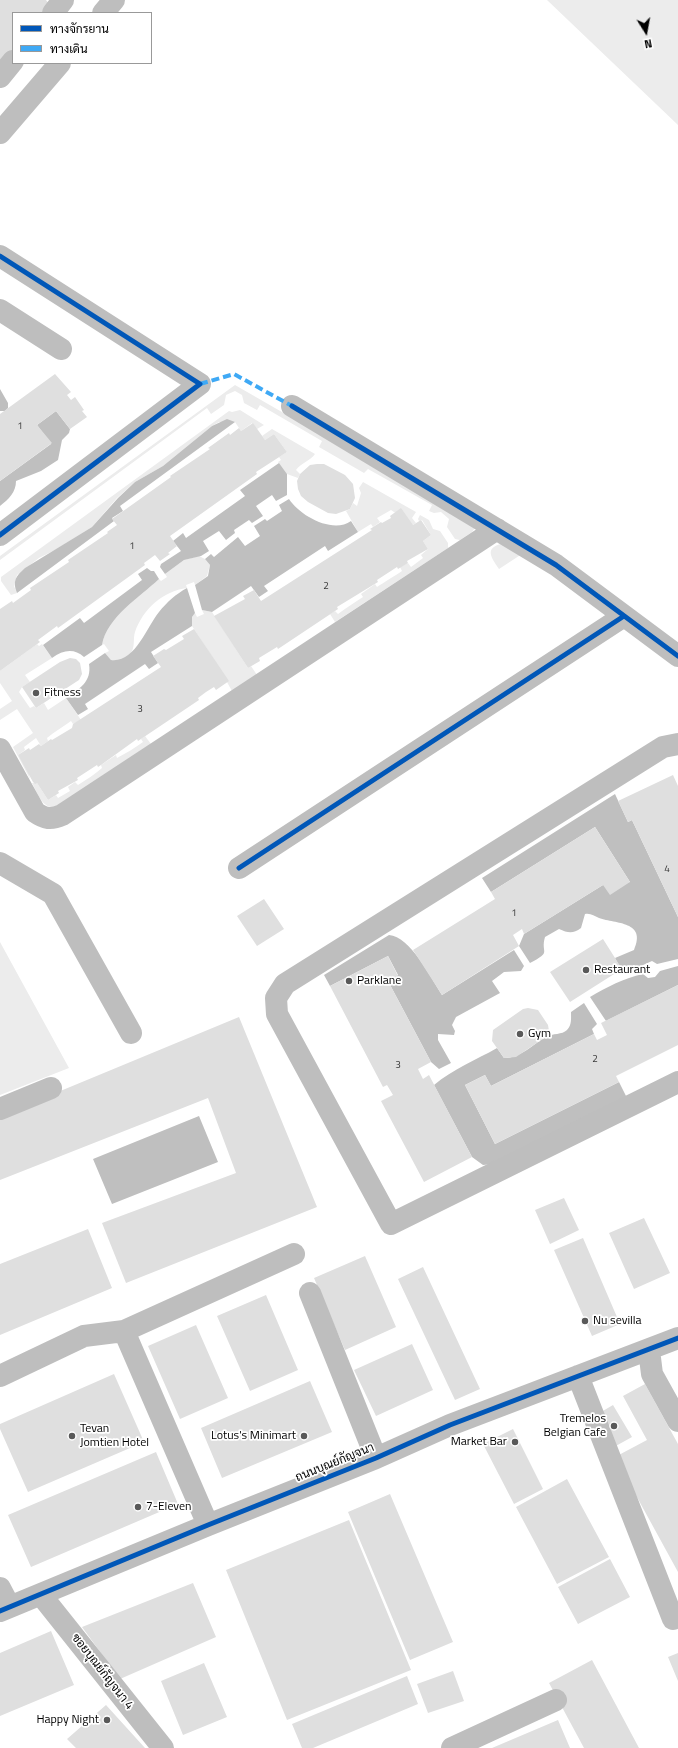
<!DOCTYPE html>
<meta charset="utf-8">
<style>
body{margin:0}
#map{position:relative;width:678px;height:1748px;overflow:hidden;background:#fff;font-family:"Titillium Web",Sarabun,sans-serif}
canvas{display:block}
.legend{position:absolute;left:12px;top:12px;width:140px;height:52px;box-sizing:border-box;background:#fff;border:1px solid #999;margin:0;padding:5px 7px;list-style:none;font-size:12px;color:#000}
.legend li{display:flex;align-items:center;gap:8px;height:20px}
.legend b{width:20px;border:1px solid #999}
.north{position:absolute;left:626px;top:12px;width:40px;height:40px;-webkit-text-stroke:3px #fff;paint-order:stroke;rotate:169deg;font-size:11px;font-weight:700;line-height:16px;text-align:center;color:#000}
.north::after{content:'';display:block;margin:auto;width:14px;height:18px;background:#000;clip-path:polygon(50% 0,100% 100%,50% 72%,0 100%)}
</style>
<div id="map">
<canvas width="678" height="1748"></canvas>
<ul class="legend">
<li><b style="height:5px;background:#0057b8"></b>ทางจักรยาน</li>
<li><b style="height:5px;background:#3fa9f5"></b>ทางเดิน</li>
</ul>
<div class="north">N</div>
</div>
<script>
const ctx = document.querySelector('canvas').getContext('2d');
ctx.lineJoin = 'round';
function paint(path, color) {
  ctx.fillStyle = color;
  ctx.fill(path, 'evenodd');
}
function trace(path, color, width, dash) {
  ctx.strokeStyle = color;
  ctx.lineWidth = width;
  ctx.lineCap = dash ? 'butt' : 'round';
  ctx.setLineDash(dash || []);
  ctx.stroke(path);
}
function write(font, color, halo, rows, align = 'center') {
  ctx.font = font + ' "Titillium Web",Sarabun,sans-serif';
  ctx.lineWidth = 3.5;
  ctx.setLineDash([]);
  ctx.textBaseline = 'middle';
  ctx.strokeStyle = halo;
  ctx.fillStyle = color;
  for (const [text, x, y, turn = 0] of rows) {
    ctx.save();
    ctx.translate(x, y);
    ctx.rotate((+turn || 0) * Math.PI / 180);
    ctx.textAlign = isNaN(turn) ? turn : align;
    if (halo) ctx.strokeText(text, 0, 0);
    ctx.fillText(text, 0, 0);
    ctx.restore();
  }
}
paint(new Path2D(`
 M547,0H678V125Z
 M235,385L473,522L475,528L472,532L460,540L455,539L447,527L449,519L441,512L434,513L429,511L432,505L368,469L364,473L319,447L322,441L260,405L257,410L244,403L242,395L235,391L226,395L224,405L211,414L207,408L0,560V556Z
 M240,410L264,425L257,429L252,423L241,431L235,422H219L212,426L163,466L135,482L117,498L92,527L55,550L39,558L17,575L14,586L17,593L11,595L1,581V577L229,411L232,412Z
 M272,429L315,454C310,461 301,463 296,470L300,474L298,478L287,474L278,462L281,460L279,457L287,452L274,434L265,440L262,436Z
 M363,482L416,512L412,518L416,523L413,525L391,510L377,518L380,522L373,527L371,524L358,532L346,511L350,509L353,503L357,506L361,493L359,488Z
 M420,515L429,520L433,529L440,531L448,543V548L335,622L330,614L335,611L338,614C346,608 355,602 363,597L361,594L375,584L377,587C383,583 396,575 402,571L400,567L408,563L411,567L423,558L421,555L428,549L423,541L431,535L422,520L419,521L418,519Z
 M505,543L525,552L499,569C490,556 484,547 505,543Z
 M199,556L205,559L210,565L207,576L195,585L194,582L186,585L187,588C163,591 143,609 135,632C133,638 135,645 132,651C128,659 119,661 111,660L105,653L109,651L104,644L102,645C107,617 140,597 159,579L161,581L167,577L165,574L184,560Z
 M202,610L212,612L248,668L251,666L257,675L232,691L215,661L192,626V617L195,613L197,617L204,614Z
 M37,644L39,646L42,644L52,658L25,675L30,682L22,687L19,692L30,708L34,706L36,708L44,703L48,710L66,698L81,720L73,724L71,721C64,726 54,732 47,738L48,741L41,746L36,738L24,747L25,750L18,755L30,773L29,774L30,779L13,747L33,733L17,709L0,720V709L12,701L0,683V671Z
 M145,736L151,744L55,807C42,809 37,792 32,783H37L48,800L56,795L58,798L70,791L68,787L75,782L78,785C86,780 95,774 102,768L101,765L116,755L117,758C126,753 135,748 143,742L141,739Z
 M0,942L69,1068L0,1095Z`), '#ececec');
paint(new Path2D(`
 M0,389L8,403V408L5,411H0Z
 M56,411L70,429L69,433L62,440L58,460L41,471L16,481C16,492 9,499 0,506V481L51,444L37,425Z
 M227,419L235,422L120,506L123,511L112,518L114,521L17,593C12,581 16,576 25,568L92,527L118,498L135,482L163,466L212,426Z
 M279,463L287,474V495L276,501L272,495L256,506L263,516L252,523L249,520L234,530L235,533L226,540L219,531L203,541L209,551L201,556L184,560L165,574L160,567L161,564L181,551L173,541L183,533L186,538L245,496L240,490Z
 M289,499C300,516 333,534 351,521L358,532L328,551L325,546L264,586L268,591L259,597L251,586L212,612L202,610L195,585L208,576L210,565L205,559L211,554L214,557L238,537L245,546L260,536L254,526L265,519L267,521L282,511L279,505Z
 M147,568L151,571H154L159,579C140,597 107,617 102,645L84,657C74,648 63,650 52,658L43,645L80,618L84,623L142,580L138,574Z
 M187,588L195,613L192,617V626L151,652L158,663L149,669L145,664L85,704L88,709L78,715L66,698C79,689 92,682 89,664L105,653L111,660C135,663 146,628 159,612C167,602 176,594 187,588Z
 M615,794L628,822L632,820L678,917V959L657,964L652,961L623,974L615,958L634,950C647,921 616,924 599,918C594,916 591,913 585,914L581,928C573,934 568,933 559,929L545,937C540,954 553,951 530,963L519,946L524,934L603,885L630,882L595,827L491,892L482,878Z
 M389,935C410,936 431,978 442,995L514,950L524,966L521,971L504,972L492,981L500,993L456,1017L452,1025L455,1031L454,1035L438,1034V1040L451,1063L439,1069L431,1062L388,981L398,975L388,956L330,986L324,975Z
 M678,966V985L606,1021L590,997C607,987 624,978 643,974L648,978L655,977L660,971Z
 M584,1003L597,1024L592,1029L594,1034L491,1086L485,1075L465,1085L495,1144L619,1082L627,1098L493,1164L483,1165L472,1157L434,1085C453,1069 476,1060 497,1048L504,1058C521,1058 533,1044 546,1037C553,1033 562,1035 567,1030C572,1025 571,1018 571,1012Z
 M199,1116L218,1162L112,1204L93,1159Z`), '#bfbfbf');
paint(new Path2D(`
 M0,0H46L49,4L42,13H13V51L0,64Z
 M55,374L71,392L67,395L71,400L75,397L84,410L82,411L87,417L70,429L56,411L37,425L52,443L0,481V414Z
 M253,423L265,440L274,434L287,452L256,472L257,474L170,536L177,546L168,553L170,554L160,561L155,555L144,563L145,565L58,628L57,626L38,640L40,642L0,671V609L12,601L13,603L31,590L30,588L69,562L68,560L108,533L107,532L117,525L112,519L171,477L170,476L210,449L208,448L229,433L230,435L239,428L241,431Z
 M317,464H324L345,475L353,484L355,498L350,509L336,514L328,513L308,502L301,496L298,489L297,481L300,474L310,465Z
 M401,508L413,525L421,520L431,535L423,541L428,549L407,561L408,563L398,569L397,567L377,580L378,582L337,607L338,609L278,649L277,647L259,658L260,661L248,668L214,616L245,599L243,596L254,590L261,601L372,530L370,529L381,522L382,523L391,518L390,516Z
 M194,629L229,681L216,690L214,687L206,692L198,698L199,700L138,741L137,739L101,765L98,767L97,765L77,778L78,780L58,791L59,793L48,800L37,783L35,784L33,782L18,755L29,748L30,750L39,744L41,746L51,739L52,740L72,728L73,724L161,667L153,656L164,649L166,650L184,639L182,636Z
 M70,658L76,659L80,663L82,674L79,680L36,708L22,687L60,662Z
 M673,775L678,786V917L632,820L628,822L618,801Z
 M595,827L630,882L610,895L603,885L524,934L522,929L513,935L519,946L442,995L413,950L495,899L491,892Z
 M264,899L284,929L257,946L237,916Z
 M603,939L622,969L570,1002L550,972Z
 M388,956L398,976L388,981L431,1062L418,1069L423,1079L429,1075L472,1157L424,1182L381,1101L393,1095L387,1085L383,1087L330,986Z
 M678,985V1045L616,1076L619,1082L495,1144L465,1085L485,1075L491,1086L594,1034L597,1040L607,1035L601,1023Z
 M528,1008L538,1010L548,1025L549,1031L547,1036L516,1057L504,1058L492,1041L493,1030L523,1009Z
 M239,1017L317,1207L126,1283L102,1223L236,1173L208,1098L0,1180V1116Z
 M564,1198L579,1230L550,1244L535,1210Z
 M644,1218L670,1273L634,1289L609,1233Z
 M88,1229L112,1288L0,1335V1264Z
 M583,1238L620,1324L592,1336L554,1250Z
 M365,1256L396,1327L345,1350L314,1278Z
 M423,1267L480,1389L455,1400L398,1279Z
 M266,1295L298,1370L250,1391L217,1316Z
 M196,1325L228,1398L180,1419L148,1346Z
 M412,1344L433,1390L376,1416L354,1370Z
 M114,1374L144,1442L28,1492L0,1429V1424Z
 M310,1381L332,1432L222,1478L201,1428Z
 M645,1384L678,1444V1572L615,1457L647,1440L623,1396Z
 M613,1405L632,1437L614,1447L596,1415Z
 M513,1429L543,1489L514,1504L483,1444Z
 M156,1452L178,1504L31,1567L8,1515Z
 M567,1479L609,1557L557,1584L516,1507Z
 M390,1494L453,1642L410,1660L348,1512Z
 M349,1520L411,1670L287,1720L226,1570Z
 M610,1559L630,1597L578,1624L558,1587Z
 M193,1583L216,1637L120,1679L82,1627Z
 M51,1631L74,1685L0,1716V1653Z
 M678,1653V1681L668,1657Z
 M592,1660L639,1748H584L549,1683Z
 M204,1663L227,1717L183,1735L161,1681Z
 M453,1671L464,1701L428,1713L417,1684Z
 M407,1676L418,1704L313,1748H302L292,1724Z
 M106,1705L145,1748H76L67,1739Z
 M558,1720L570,1748H492Z`), '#dfdfdf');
trace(new Path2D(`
 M53,13L63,0
 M103,13L114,0
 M0,77L13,61
 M0,133L60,63
 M0,256L200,384L0,535
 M0,310L61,349
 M292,406L556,565L678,656
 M678,744L663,747L285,984L276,998L277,1014L391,1224L678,1082
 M0,749L35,812C45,819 51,820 62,815L497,529
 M0,863L53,894L131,1033
 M239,868L624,616
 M0,1109L51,1088
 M310,1293L376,1458
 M124,1331L208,1525
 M649,1350L652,1374L678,1421
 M0,1376L84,1336L124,1331L294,1254
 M578,1376L673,1619
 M0,1588L10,1607
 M41,1595L163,1748
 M0,1611L208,1525L376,1458L450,1425L678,1338
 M452,1748L556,1700`), '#bebebe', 22);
trace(new Path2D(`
 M200,384L234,374L292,406`), '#3fa9f5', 4, [8, 4]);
trace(new Path2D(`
 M0,256L200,384L0,535
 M292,406L556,565L678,656
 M239,868L624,616
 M0,1611L208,1525L376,1458L450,1425L678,1338`), '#0057b8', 5);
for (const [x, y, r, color] of [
 [36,693,4,"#595959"],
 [586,970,4,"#595959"],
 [349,981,4,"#595959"],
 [520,1034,4,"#595959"],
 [585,1321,4,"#595959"],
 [614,1426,4,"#595959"],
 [72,1436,4,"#595959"],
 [304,1436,4,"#595959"],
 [515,1442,4,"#595959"],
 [138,1507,4,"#595959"],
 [107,1720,4,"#595959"]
]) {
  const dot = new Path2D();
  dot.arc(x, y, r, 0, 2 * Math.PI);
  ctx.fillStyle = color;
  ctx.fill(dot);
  trace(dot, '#fff', 1.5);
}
write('10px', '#383838', null, [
 ["1",20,427],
 ["1",132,547],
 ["2",326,587],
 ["3",140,710],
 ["4",667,870],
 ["1",514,914],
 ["2",595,1060],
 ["3",398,1066]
]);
write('12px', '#000', '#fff', [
 ["Fitness",44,693],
 ["Restaurant",594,970],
 ["Parklane",357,981],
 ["Gym",528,1034],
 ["Nu sevilla",593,1321],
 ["Tremelos",606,1419,"right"],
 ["Belgian Cafe",606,1433,"right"],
 ["Tevan",80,1429],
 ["Jomtien Hotel",80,1443],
 ["Lotus's Minimart",296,1436,"right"],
 ["Market Bar",507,1442,"right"],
 ["7-Eleven",146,1507],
 ["Happy Night",99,1720,"right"]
], 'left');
write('12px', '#000', '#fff', [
 ["ถนนบุณย์กัญจนา",335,1463,-22],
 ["ซอยบุณย์กัญจนา 4",102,1672,52]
]);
</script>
